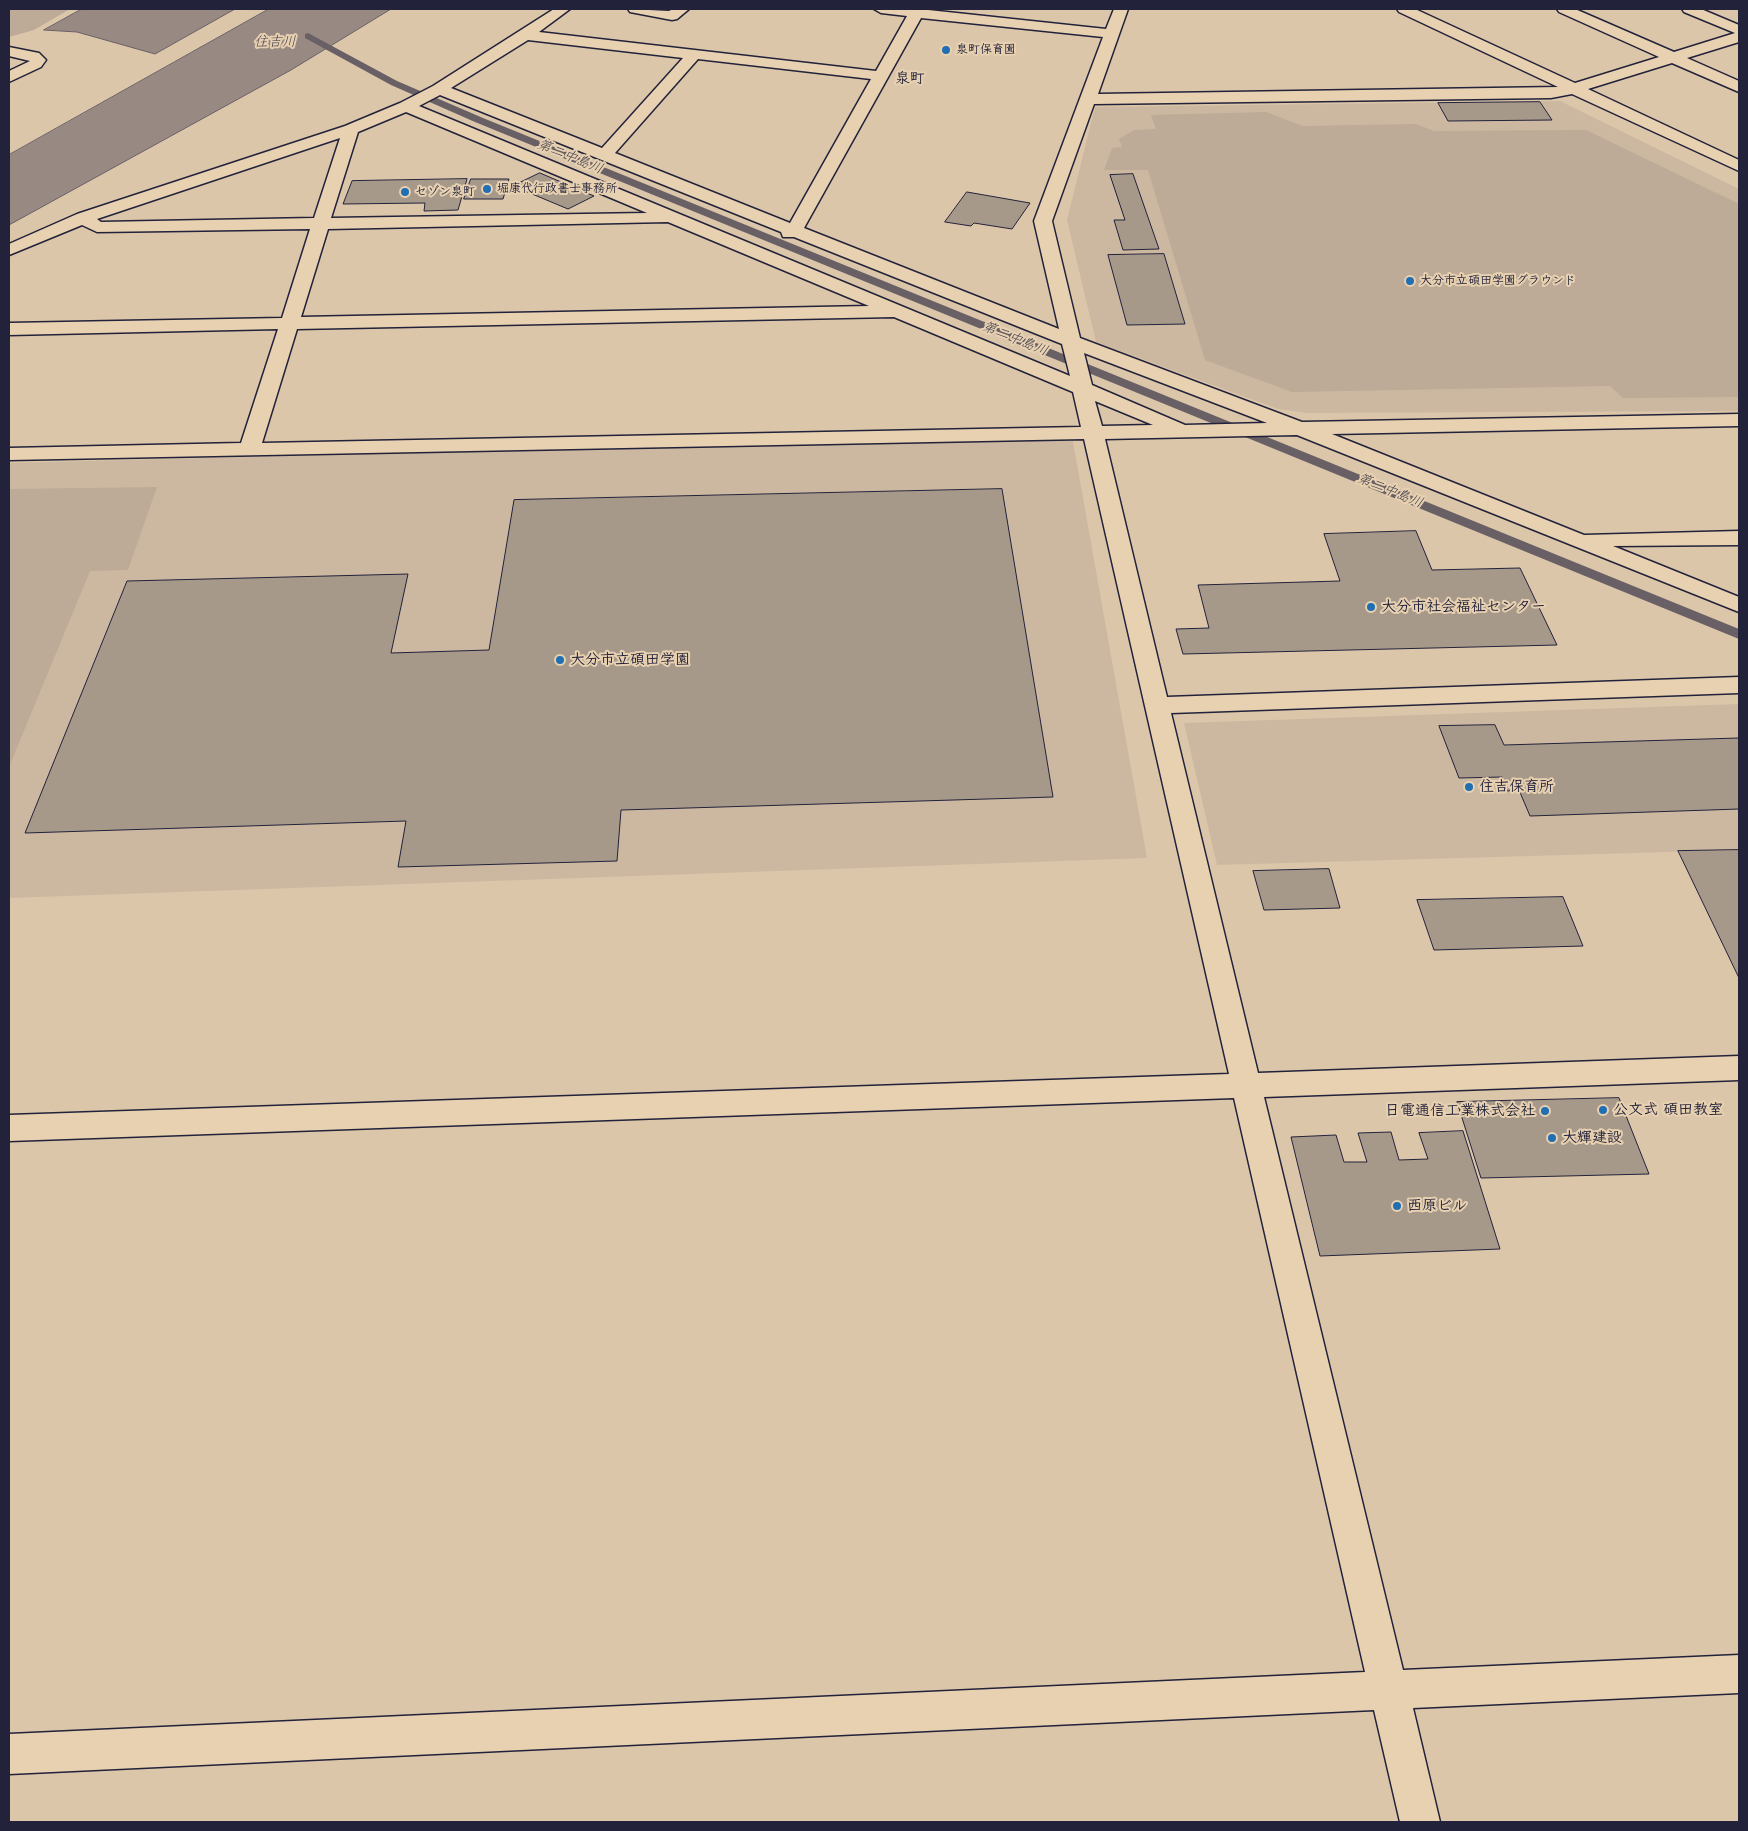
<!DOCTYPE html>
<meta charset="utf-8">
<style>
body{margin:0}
#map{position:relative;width:1748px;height:1831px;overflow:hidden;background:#dcc6aa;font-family:"Shantell Sans",sans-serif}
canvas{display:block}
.frame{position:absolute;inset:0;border:10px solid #22223b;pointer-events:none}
</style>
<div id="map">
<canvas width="1748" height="1831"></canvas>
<div class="frame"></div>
</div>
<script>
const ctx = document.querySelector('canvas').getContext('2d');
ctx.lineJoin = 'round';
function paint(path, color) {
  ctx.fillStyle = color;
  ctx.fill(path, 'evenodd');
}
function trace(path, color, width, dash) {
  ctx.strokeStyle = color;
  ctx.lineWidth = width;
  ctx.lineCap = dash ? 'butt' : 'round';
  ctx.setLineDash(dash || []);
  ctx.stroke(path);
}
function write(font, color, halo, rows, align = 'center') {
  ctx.font = font + ' "Shantell Sans","Klee One",sans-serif';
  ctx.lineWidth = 4;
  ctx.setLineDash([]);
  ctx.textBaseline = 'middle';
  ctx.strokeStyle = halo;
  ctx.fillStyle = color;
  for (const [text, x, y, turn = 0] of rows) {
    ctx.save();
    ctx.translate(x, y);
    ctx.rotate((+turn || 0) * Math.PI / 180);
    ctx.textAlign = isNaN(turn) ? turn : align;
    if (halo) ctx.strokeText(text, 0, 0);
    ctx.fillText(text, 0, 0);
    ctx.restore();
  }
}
paint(new Path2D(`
 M1560,101L1739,189V411L1308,413L1278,409L1096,342L1067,220L1095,107Z
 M1072,436L1147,858L9,898V463Z
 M1739,704V850L1217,865L1184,723Z`), '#ccb8a0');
paint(new Path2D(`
 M9,9H70L34,30L9,37Z
 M1266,112L1303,126L1416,124L1434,131L1586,130L1739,204V397L1623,398L1610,386L1292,392L1205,360L1148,170H1104L1112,148L1122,147L1119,139L1134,130L1156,129L1151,115Z
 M157,487L128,570L90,571L9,767V489Z`), '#bdab97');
const water = new Path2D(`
 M82,9H235L155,54L77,32L44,30Z
 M269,9H391L291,70L9,225V155Z`);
paint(water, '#988982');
trace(water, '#696066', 1);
paint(new Path2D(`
 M308,33L397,81L483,118L1739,629V639L475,122L391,85L305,38V34Z`), '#696066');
const building = new Path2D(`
 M1540,102L1552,120L1448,121L1438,103Z
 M540,173L594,196L568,209L513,186Z
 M1133,174L1159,249L1123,250L1114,220H1125L1110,175Z
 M467,179L458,210L424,211L425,203L343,204L352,181Z
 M471,179H509L503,199H464Z
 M967,192L1030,203L1012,229L974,223L971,226L945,222Z
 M1164,254L1185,324L1127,325L1108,255Z
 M1002,489L1053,797L621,810L617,861L398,867L406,821L25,833L127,581L408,574L391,653L489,650L514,500Z
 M1416,531L1432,570L1520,568L1557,645L1183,654L1176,629L1209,628L1198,585L1340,581L1324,534Z
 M1495,725L1504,745L1739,738V809L1530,816L1519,790L1507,791L1502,777L1459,778L1439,726Z
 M1739,850V978L1678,851Z
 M1329,869L1340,908L1264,910L1253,871Z
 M1563,897L1583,946L1434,950L1417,900Z
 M1619,1098L1649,1174L1481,1178L1457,1102Z
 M1463,1131L1500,1249L1320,1256L1291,1137L1336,1135L1344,1162H1367L1358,1133L1391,1132L1399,1160L1428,1159L1419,1133Z`);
paint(building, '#a7998a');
trace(building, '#22223b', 1);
const minor = new Path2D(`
 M554,9H570L539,32L876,71L907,16L881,13L874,9H919L1106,29L1114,9H1128L1098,94L1558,87L1399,12L1397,9H1415L1575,83L1659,57L1559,12L1557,9H1575L1674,52L1735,33L1684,12L1682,9H1701L1739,25V42L1687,58L1739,81V92L1672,63L1588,89L1739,160V171L1572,94L1551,98L1094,104L1052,221L1080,338L1302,422L1739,414V426L1332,434L1584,535L1739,531V545L1613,546L1739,597V612L1297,435L1105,439L1167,697L1739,677V693L1171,713L1258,1073L1739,1056V1080L1264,1097L1403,1670L1739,1655V1693L1413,1708L1440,1822H1400L1374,1710L9,1774V1734L1365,1672L1234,1098L9,1141V1115L1229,1074L1084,439L9,460V448L241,443L278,329L9,335V323L282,318L310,229L97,232L82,225L9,255V244L77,214L345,126L400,103L433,86ZM921,18L1103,37L1034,221L1059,329L804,228ZM528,40L683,58L602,148L451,88ZM698,59L871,79L790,223L615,153ZM440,95L781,232L783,237H794L1062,344L1070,376L419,106ZM406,112L647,213L331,218L358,132ZM340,138L314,218L101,222L97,219ZM668,222L869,306L301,317L328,229ZM894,317L1073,392L1081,427L262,443L297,329ZM1084,353L1267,423L1185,425L1092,385ZM1095,401L1153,425L1102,426Z
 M628,9L669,11L673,9H689L677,19L672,20L630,12Z
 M9,47L39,53L46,60L41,67L9,82V71L30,61L9,56Z`);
trace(minor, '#22223b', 3);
paint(minor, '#e8d1b1');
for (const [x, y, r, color] of [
 [946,50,5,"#1f6fb2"],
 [487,189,5,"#1f6fb2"],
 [405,192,5,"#1f6fb2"],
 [1410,281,5,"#1f6fb2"],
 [1371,607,5,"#1f6fb2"],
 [560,660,5,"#1f6fb2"],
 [1469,787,5,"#1f6fb2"],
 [1603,1110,5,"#1f6fb2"],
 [1545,1111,5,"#1f6fb2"],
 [1552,1138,5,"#1f6fb2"],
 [1397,1206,5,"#1f6fb2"]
]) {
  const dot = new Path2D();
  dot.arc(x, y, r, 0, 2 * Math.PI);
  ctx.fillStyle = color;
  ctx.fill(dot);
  trace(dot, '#e8d1b1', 2);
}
write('bold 12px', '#22223b', '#e8d1b1', [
 ["泉町保育園",956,50],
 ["堀康代行政書士事務所",497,189],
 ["セゾン泉町",415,192],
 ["大分市立碩田学園グラウンド",1420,281]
], 'left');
write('italic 14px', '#454150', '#e8d1b1', [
 ["住吉川",275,42],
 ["第二中島川",570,157,22],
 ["第二中島川",1015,339,22],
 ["第二中島川",1390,491,22]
]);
write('bold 15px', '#22223b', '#e8d1b1', [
 ["泉町",910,79]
]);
write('bold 15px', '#22223b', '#e8d1b1', [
 ["大分市社会福祉センター",1381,607],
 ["大分市立碩田学園",570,660],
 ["住吉保育所",1479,787],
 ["公文式 碩田教室",1613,1110],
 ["日電通信工業株式会社",1535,1111,"right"],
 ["大輝建設",1562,1138],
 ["西原ビル",1407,1206]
], 'left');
</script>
